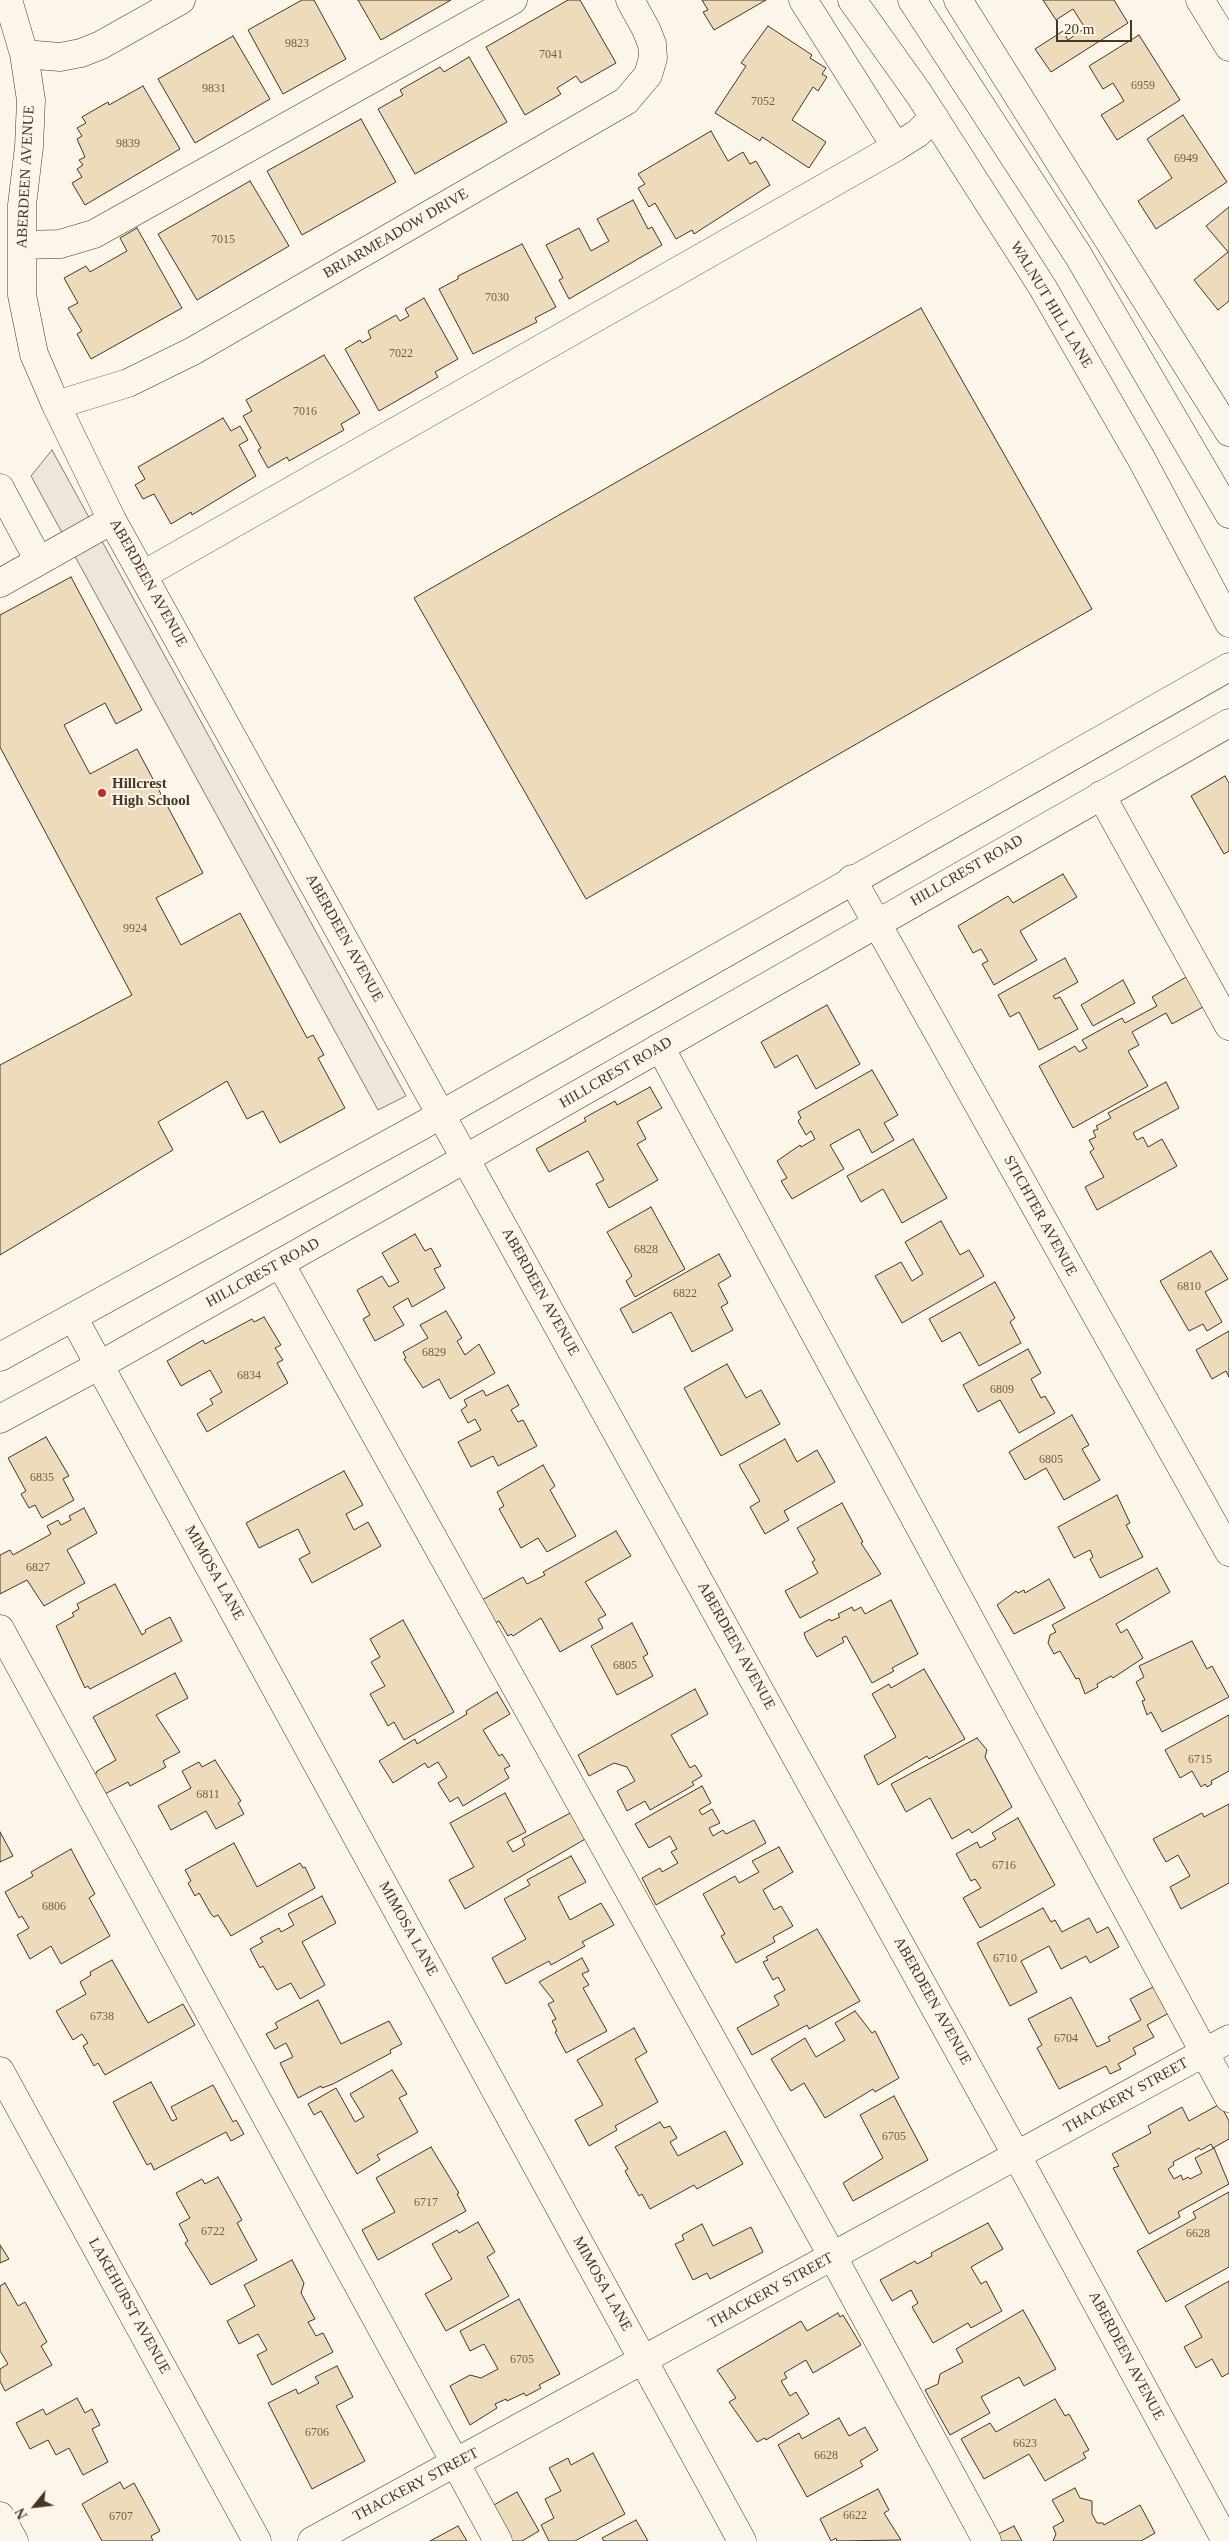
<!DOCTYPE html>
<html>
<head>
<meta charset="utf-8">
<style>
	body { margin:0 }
	#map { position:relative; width:1229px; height:2541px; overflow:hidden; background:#fbf6e9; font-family:"Times New Roman",serif }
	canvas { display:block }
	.north { position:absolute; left:10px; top:2481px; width:50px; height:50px; -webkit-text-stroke:4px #fbf6e9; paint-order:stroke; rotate:241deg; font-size:14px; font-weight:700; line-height:20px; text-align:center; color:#4a3520 }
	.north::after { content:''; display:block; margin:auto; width:18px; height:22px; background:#4a3520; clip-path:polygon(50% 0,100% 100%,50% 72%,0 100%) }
	.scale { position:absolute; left:1056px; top:20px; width:76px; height:22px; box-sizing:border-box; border:2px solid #4a3520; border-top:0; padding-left:6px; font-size:15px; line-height:18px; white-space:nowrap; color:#4a3520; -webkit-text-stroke:4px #fbf6e9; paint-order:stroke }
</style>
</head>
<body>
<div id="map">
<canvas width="1229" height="2541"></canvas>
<div class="north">N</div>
<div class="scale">20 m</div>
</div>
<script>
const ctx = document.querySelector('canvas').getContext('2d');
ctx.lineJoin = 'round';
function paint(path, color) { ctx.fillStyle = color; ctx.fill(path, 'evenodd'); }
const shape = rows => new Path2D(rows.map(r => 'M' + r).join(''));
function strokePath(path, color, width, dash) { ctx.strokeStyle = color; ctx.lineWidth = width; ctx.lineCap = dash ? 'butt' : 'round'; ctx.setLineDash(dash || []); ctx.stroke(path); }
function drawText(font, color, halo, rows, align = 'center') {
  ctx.font = font + ' "Times New Roman",serif'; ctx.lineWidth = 4; ctx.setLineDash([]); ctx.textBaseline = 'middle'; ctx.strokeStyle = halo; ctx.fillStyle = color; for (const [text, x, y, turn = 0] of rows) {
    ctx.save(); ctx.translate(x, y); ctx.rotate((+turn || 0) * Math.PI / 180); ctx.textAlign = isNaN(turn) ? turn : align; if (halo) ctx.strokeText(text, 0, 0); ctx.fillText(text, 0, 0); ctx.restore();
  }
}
const parking = shape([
	[52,450,406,1096,378,1110,31,476,52,450]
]);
const building = shape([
	[302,0,314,0,346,59,283,94,248,30,302,0],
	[358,0,451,0,381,40,358,0],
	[568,0,580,0,616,63,581,83,576,76,557,88,561,94,525,115,486,47,568,0],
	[702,0,766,0,714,30,703,12,708,10,702,0],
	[1043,0,1114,0,1128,23,1051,72,1035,49,1063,31,1068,40,1085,28,1073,9,1056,20,1043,0],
	[768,26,812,55,810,58,826,68,822,74,827,77,818,91,813,87,792,120,826,142,809,168,762,137,760,141,715,113,746,66,741,63,768,26],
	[1139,35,1180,100,1117,140,1101,115,1124,101,1113,83,1103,89,1089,66,1139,35],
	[233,36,270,99,195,143,158,79,233,36],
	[469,57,507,122,415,174,378,109,403,95,400,90,440,67,444,72,469,57],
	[143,86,180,149,85,205,72,183,82,177,77,169,83,165,79,160,85,157,77,139,82,136,77,128,86,123,82,117,108,102,109,105,143,86],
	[1183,115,1227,182,1156,229,1138,201,1172,178,1147,139,1183,115],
	[361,119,396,182,302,235,267,171,361,119],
	[711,131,728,161,743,152,750,164,756,161,770,185,694,234,692,230,676,239,655,203,649,207,638,188,645,184,638,174,711,131],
	[250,181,289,246,197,300,158,234,250,181],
	[633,200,648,229,652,227,662,245,569,299,559,280,563,278,546,245,579,228,591,251,609,241,597,219,633,200],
	[1229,207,1229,301,1218,310,1194,280,1228,252,1206,226,1229,207],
	[137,228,182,308,91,359,77,334,82,331,68,308,78,303,64,278,86,266,90,272,127,251,120,238,137,228],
	[522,244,556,307,535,318,537,322,473,354,439,289,458,279,458,276,522,244],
	[424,298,458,359,435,372,438,377,379,411,345,349,360,340,362,343,371,338,368,331,396,315,400,321,409,316,405,309,424,298],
	[921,308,1092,609,586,899,414,598,921,308],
	[324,355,360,413,341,424,344,430,289,461,287,457,268,468,258,450,261,448,243,416,252,411,246,400,324,355],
	[223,418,231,431,240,426,248,440,239,445,256,476,192,515,191,512,171,524,154,494,143,499,135,485,145,479,138,467,223,418],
	[71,577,142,710,116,724,105,703,64,725,90,774,137,749,203,873,156,898,181,945,240,913,307,1038,313,1035,324,1055,318,1058,345,1108,280,1143,263,1111,247,1119,227,1081,158,1122,173,1150,0,1255,0,1065,132,995,0,747,0,615,71,577],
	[1225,776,1229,783,1229,851,1224,854,1191,796,1225,776],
	[1063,874,1077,897,1020,931,1037,960,994,985,982,964,988,961,981,949,973,953,958,926,1008,896,1013,903,1063,874],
	[1065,958,1078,982,1053,996,1055,999,1060,997,1078,1029,1039,1050,1019,1012,1010,1017,998,995,1065,958],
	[1186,977,1203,1007,1172,1024,1166,1013,1132,1032,1139,1045,1128,1051,1148,1086,1073,1128,1039,1066,1075,1046,1079,1052,1087,1048,1082,1040,1122,1018,1125,1023,1157,1006,1152,997,1186,977],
	[1123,980,1135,1003,1093,1026,1081,1005,1123,980],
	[827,1005,860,1064,816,1089,797,1055,775,1068,761,1042,827,1005],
	[872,1070,898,1115,884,1123,894,1140,872,1153,859,1129,830,1145,844,1169,792,1199,781,1181,787,1178,777,1161,800,1145,801,1147,815,1139,811,1131,806,1135,798,1121,801,1118,798,1112,872,1070],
	[1166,1082,1179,1108,1133,1133,1137,1140,1143,1137,1148,1147,1162,1139,1177,1166,1097,1210,1085,1187,1104,1177,1090,1152,1094,1149,1089,1140,1096,1137,1093,1131,1098,1129,1096,1126,1111,1118,1108,1113,1166,1082],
	[650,1087,662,1108,637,1122,646,1139,637,1144,658,1180,609,1208,596,1184,604,1180,588,1151,549,1172,536,1149,586,1121,584,1118,615,1101,617,1105,650,1087],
	[913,1139,947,1198,902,1223,883,1189,861,1202,847,1176,913,1139],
	[651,1207,685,1269,635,1297,626,1281,632,1276,607,1232,651,1207],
	[941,1221,960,1255,969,1250,984,1276,902,1323,875,1276,901,1262,912,1281,923,1274,905,1242,941,1221],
	[415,1234,425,1251,431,1248,441,1266,434,1269,445,1288,412,1307,408,1298,393,1307,404,1325,375,1341,363,1319,370,1315,357,1290,382,1276,389,1287,399,1282,382,1253,415,1234],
	[1211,1251,1228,1279,1205,1292,1222,1322,1207,1331,1203,1324,1189,1331,1160,1281,1211,1251],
	[719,1254,731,1276,718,1284,728,1303,721,1307,733,1330,692,1352,671,1312,633,1333,620,1309,719,1254],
	[995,1282,1015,1318,1010,1322,1021,1343,979,1366,960,1332,942,1342,929,1319,995,1282],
	[446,1311,462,1338,457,1341,465,1355,479,1344,495,1373,450,1399,439,1379,423,1388,404,1359,406,1358,403,1352,428,1338,420,1325,446,1311],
	[264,1317,281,1345,275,1348,283,1360,277,1363,288,1383,207,1432,197,1414,213,1404,210,1399,222,1392,210,1370,181,1386,167,1361,203,1340,205,1344,252,1319,254,1322,264,1317],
	[1229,1331,1229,1377,1226,1371,1212,1379,1196,1350,1229,1331],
	[1028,1349,1041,1373,1031,1379,1041,1398,1045,1396,1055,1413,1019,1433,1000,1400,978,1412,963,1385,1028,1349],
	[727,1364,746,1398,761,1390,780,1424,721,1456,684,1388,727,1364],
	[508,1385,519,1405,511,1410,518,1422,523,1420,537,1446,498,1466,493,1456,471,1467,458,1442,481,1430,475,1419,468,1423,461,1410,467,1406,464,1400,483,1390,486,1396,508,1385],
	[1072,1415,1089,1445,1082,1449,1100,1480,1064,1500,1046,1468,1025,1480,1009,1452,1072,1415],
	[46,1437,69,1476,63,1479,74,1500,42,1518,35,1505,29,1508,21,1494,26,1491,8,1458,46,1437],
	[785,1439,797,1462,817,1450,835,1482,784,1511,789,1520,765,1534,750,1507,760,1501,739,1465,785,1439],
	[543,1465,555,1486,550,1490,576,1536,547,1552,538,1538,521,1548,499,1509,504,1506,497,1492,543,1465],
	[344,1471,363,1505,346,1514,354,1530,368,1522,381,1546,312,1583,299,1559,310,1553,298,1529,259,1548,246,1523,344,1471],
	[1117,1495,1130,1523,1126,1525,1143,1557,1100,1578,1090,1559,1093,1557,1090,1550,1074,1558,1058,1527,1117,1495],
	[842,1503,863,1542,861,1543,881,1574,800,1618,785,1591,818,1573,812,1562,815,1560,797,1528,842,1503],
	[84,1508,97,1533,67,1550,85,1583,44,1606,27,1580,0,1594,0,1555,10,1550,13,1555,51,1534,47,1526,58,1520,61,1525,71,1520,69,1516,84,1508],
	[616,1531,631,1556,585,1582,606,1615,598,1619,603,1628,560,1652,541,1618,513,1636,511,1634,508,1636,499,1621,495,1623,482,1600,523,1577,527,1584,545,1575,543,1572,616,1531],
	[1157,1568,1170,1592,1116,1624,1121,1633,1127,1629,1143,1658,1113,1678,1111,1676,1097,1684,1098,1687,1085,1694,1079,1678,1076,1679,1060,1651,1054,1654,1048,1643,1050,1635,1056,1632,1052,1625,1157,1568],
	[1049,1579,1065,1608,1014,1634,997,1605,1016,1591,1018,1593,1024,1590,1025,1593,1049,1579],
	[115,1584,142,1635,146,1632,145,1630,170,1617,182,1641,90,1689,88,1686,85,1688,56,1626,74,1616,72,1613,79,1609,77,1604,115,1584],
	[891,1600,918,1654,892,1668,894,1671,872,1683,846,1636,842,1638,844,1642,817,1657,806,1639,804,1633,830,1619,831,1621,840,1617,838,1614,852,1607,854,1611,861,1607,865,1614,891,1600],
	[403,1620,454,1712,404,1740,394,1722,388,1726,370,1694,385,1686,371,1662,380,1657,370,1639,403,1620],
	[632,1623,648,1654,643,1657,653,1676,617,1695,591,1646,632,1623],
	[1192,1641,1207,1669,1212,1666,1229,1697,1162,1732,1151,1712,1147,1715,1142,1701,1145,1700,1136,1682,1144,1677,1139,1666,1192,1641],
	[924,1669,965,1739,929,1759,927,1756,878,1785,864,1756,896,1737,872,1694,889,1684,891,1688,924,1669],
	[175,1673,188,1698,156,1715,180,1752,163,1761,166,1767,130,1786,128,1782,105,1794,95,1776,97,1771,116,1760,93,1717,175,1673],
	[695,1689,708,1714,671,1735,690,1768,695,1765,702,1776,692,1782,694,1785,650,1810,645,1801,627,1811,617,1791,635,1781,627,1767,614,1763,589,1776,578,1755,695,1689],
	[497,1692,510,1714,483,1730,499,1756,502,1754,510,1766,504,1769,509,1778,463,1806,458,1797,450,1802,438,1783,447,1777,438,1762,428,1768,425,1763,393,1783,379,1761,415,1739,417,1744,467,1714,466,1711,497,1692],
	[1229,1715,1229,1771,1211,1781,1212,1784,1207,1787,1205,1784,1201,1787,1192,1771,1180,1778,1165,1750,1229,1715],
	[977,1738,987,1750,985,1757,1012,1807,972,1833,969,1829,952,1839,930,1798,906,1812,891,1784,977,1738],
	[215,1760,241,1801,238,1803,244,1814,216,1829,206,1811,171,1830,158,1806,191,1788,182,1771,199,1762,202,1767,215,1760],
	[702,1786,711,1803,699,1810,702,1815,712,1809,720,1823,709,1828,713,1836,723,1830,726,1834,754,1820,766,1843,656,1905,642,1878,660,1868,662,1872,678,1863,671,1852,677,1849,670,1836,649,1848,635,1824,702,1786],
	[505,1793,526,1832,507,1842,513,1852,525,1845,522,1839,572,1812,587,1838,465,1909,449,1880,474,1867,450,1823,505,1793],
	[1229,1804,1229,1883,1181,1909,1170,1887,1190,1876,1178,1855,1166,1862,1153,1839,1202,1813,1204,1817,1229,1804],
	[1018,1818,1055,1885,980,1928,963,1898,981,1888,975,1879,971,1881,956,1854,977,1842,980,1848,996,1839,992,1833,1018,1818],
	[0,1832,13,1856,0,1862,0,1832],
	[234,1843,257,1887,300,1863,303,1868,305,1867,315,1888,231,1936,218,1915,214,1917,211,1914,199,1893,195,1896,188,1883,191,1881,185,1870,234,1843],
	[779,1847,793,1872,763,1890,774,1910,781,1906,793,1926,773,1937,775,1942,736,1963,721,1936,725,1934,703,1894,735,1876,739,1883,759,1872,752,1861,779,1847],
	[71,1849,95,1894,89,1898,110,1936,61,1964,51,1946,30,1959,17,1935,29,1928,22,1916,19,1918,5,1892,33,1876,31,1872,71,1849],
	[571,1856,586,1882,558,1897,570,1920,601,1903,614,1925,582,1942,585,1946,551,1965,549,1961,506,1984,492,1958,526,1939,504,1899,530,1885,527,1880,571,1856],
	[322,1896,336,1923,302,1942,325,1985,300,1999,291,1983,277,1990,263,1966,260,1968,250,1949,263,1942,260,1938,279,1928,281,1932,294,1925,288,1914,322,1896],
	[1043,1908,1051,1922,1055,1920,1062,1932,1089,1918,1097,1933,1108,1927,1119,1947,1090,1963,1086,1956,1061,1969,1049,1946,1021,1961,1037,1992,1010,2006,977,1943,1043,1908],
	[817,1929,860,2001,809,2029,807,2025,752,2055,737,2028,779,2005,774,1996,785,1990,778,1977,773,1980,763,1962,768,1960,766,1957,817,1929],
	[582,1958,589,1971,582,1974,589,1985,583,1988,607,2031,566,2053,555,2032,557,2031,552,2021,556,2019,548,2004,554,2001,539,1982,582,1958],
	[112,1960,148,2023,183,2004,195,2025,105,2075,98,2063,94,2066,83,2046,88,2043,82,2034,73,2040,56,2011,86,1994,80,1982,91,1975,90,1972,112,1960],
	[1155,1986,1169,2013,1147,2025,1154,2037,1133,2048,1136,2054,1118,2064,1121,2069,1110,2074,1106,2066,1059,2089,1037,2048,1042,2045,1028,2019,1071,1997,1097,2047,1110,2041,1108,2037,1141,2020,1130,1999,1155,1986],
	[318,2000,341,2044,389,2021,402,2044,390,2050,391,2053,333,2084,322,2088,321,2086,298,2098,280,2063,293,2057,286,2043,275,2049,266,2034,278,2028,275,2023,318,2000],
	[855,2011,872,2033,875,2031,899,2078,875,2092,873,2089,825,2118,804,2083,791,2091,771,2059,805,2038,816,2057,845,2040,835,2023,855,2011],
	[634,2028,647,2052,635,2059,658,2102,615,2126,617,2130,589,2146,575,2120,603,2105,577,2060,634,2028],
	[392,2070,407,2094,399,2098,418,2132,377,2155,380,2160,357,2174,321,2111,314,2115,308,2104,336,2088,355,2122,364,2117,350,2094,392,2070],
	[151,2082,172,2121,177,2119,171,2107,213,2085,233,2122,236,2120,244,2134,231,2141,226,2132,154,2170,151,2163,147,2165,113,2102,151,2082],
	[894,2096,928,2160,853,2201,843,2183,883,2158,860,2115,894,2096],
	[1220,2104,1229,2121,1229,2139,1213,2148,1211,2144,1201,2150,1199,2148,1173,2162,1174,2165,1168,2169,1174,2179,1181,2175,1183,2180,1188,2177,1190,2179,1202,2173,1195,2158,1214,2148,1229,2184,1178,2212,1180,2217,1149,2234,1113,2168,1119,2166,1112,2154,1151,2133,1148,2126,1182,2107,1189,2121,1220,2104],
	[660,2122,664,2128,670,2126,677,2138,670,2142,678,2156,725,2131,743,2164,697,2189,694,2185,650,2209,642,2194,639,2196,625,2171,628,2169,615,2147,660,2122],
	[431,2147,459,2193,457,2194,466,2211,378,2260,362,2230,395,2212,376,2178,431,2147],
	[218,2177,242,2220,237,2223,257,2260,211,2285,185,2243,188,2241,179,2224,190,2218,176,2193,202,2179,205,2184,218,2177],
	[1229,2192,1229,2267,1166,2302,1137,2251,1196,2218,1193,2212,1229,2192],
	[478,2222,495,2252,487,2257,509,2296,446,2331,425,2294,452,2279,432,2244,457,2230,459,2233,478,2222],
	[988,2223,1003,2249,971,2267,981,2284,986,2281,1002,2311,971,2328,968,2323,933,2343,912,2307,918,2303,911,2290,892,2301,880,2280,915,2261,917,2264,932,2256,931,2253,988,2223],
	[702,2224,713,2246,751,2227,763,2252,710,2279,707,2273,693,2280,675,2244,684,2240,682,2235,702,2224],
	[0,2245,9,2259,0,2263,0,2245],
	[292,2260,304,2283,301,2293,315,2319,308,2322,316,2336,323,2333,333,2352,272,2385,257,2355,267,2350,258,2334,239,2344,227,2321,255,2306,244,2285,292,2260],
	[1229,2281,1229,2373,1222,2377,1212,2359,1196,2368,1184,2347,1202,2337,1185,2306,1229,2281],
	[5,2283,18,2306,25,2302,47,2342,41,2346,52,2365,5,2391,0,2381,0,2369,8,2364,0,2351,0,2286,5,2283],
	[519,2299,560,2374,539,2385,541,2388,526,2396,524,2393,507,2401,506,2399,495,2404,497,2408,470,2425,450,2386,470,2375,481,2378,498,2369,484,2344,470,2351,460,2331,519,2299],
	[1023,2310,1056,2369,1024,2386,1019,2377,981,2397,990,2413,950,2435,925,2390,938,2384,940,2374,963,2362,956,2349,1023,2310],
	[838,2313,840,2317,843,2315,861,2345,813,2373,806,2360,784,2373,787,2378,781,2381,790,2396,796,2392,809,2414,766,2440,765,2438,757,2442,729,2402,736,2398,717,2370,801,2321,807,2331,838,2313],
	[337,2366,353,2397,336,2406,365,2461,312,2489,268,2403,296,2389,298,2394,319,2383,315,2377,337,2366],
	[77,2398,85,2413,92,2409,100,2425,92,2429,108,2462,83,2475,69,2448,56,2455,48,2440,30,2449,16,2423,43,2409,46,2415,77,2398],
	[1055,2399,1065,2416,1069,2414,1089,2450,1083,2453,1086,2458,1045,2481,1029,2454,984,2479,961,2439,990,2423,996,2432,1055,2399],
	[839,2418,849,2436,865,2427,878,2450,860,2461,863,2466,807,2497,778,2445,799,2433,802,2439,839,2418],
	[593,2453,625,2514,575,2541,549,2541,541,2525,554,2518,545,2499,561,2491,549,2468,568,2458,571,2465,593,2453],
	[120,2482,124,2489,134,2483,160,2531,151,2536,153,2541,102,2541,82,2504,120,2482],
	[1075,2488,1080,2498,1092,2501,1092,2514,1097,2523,1103,2523,1104,2525,1140,2505,1155,2533,1141,2541,1053,2541,1056,2534,1053,2527,1064,2521,1052,2500,1075,2488],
	[878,2489,889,2510,884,2513,901,2540,837,2541,836,2538,831,2541,820,2519,878,2489],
	[517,2492,539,2531,522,2541,511,2541,492,2506,517,2492],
	[636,2520,648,2541,604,2541,602,2538,636,2520],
	[458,2526,467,2541,430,2541,458,2526],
	[1014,2526,1022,2541,1000,2541,996,2535,1014,2526]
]);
const minor = shape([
	[8,0,24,54,31,100,29,147,22,205,22,295,34,354,56,405,112,520,1017,2156,1226,2541],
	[803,0,896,147],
	[958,0,1229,432],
	[1200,0,1229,47],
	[24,54,60,57,81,53,101,45,181,0],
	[22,245,60,244,94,234,513,0],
	[56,405,128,383,193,351,626,101,648,75,653,58,652,44,646,29,630,0],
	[0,488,39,561],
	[143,575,896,147,918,133,934,117],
	[0,583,112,520],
	[1101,795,1229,1026],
	[852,879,1229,1552],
	[660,1047,1229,2098],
	[280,1263,833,2257,987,2541],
	[73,1317,742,2541],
	[0,1629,498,2541],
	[0,2071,257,2541],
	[0,2516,14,2541],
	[312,2541,1229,2039]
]);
const major = shape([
	[852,0,919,94,1043,288,1142,460,1229,623],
	[912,0,1078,255,1229,514],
	[0,1357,421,1126,1229,667],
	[0,1419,100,1365,447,1169,1229,723]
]);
const markers = [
	[102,793,5,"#c62828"]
];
const numberNames = [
	["9823",297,44],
	["7041",551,55],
	["6959",1143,86],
	["9831",214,89],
	["7052",763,102],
	["9839",128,144],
	["6949",1186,159],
	["7015",223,240],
	["7030",497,298],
	["7022",401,354],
	["7016",305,412],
	["9924",135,929],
	["6828",646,1250],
	["6810",1189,1287],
	["6822",685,1294],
	["6829",434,1353],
	["6834",249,1376],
	["6809",1002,1390],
	["6805",1051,1460],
	["6835",42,1478],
	["6827",38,1568],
	["6805",625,1666],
	["6715",1200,1760],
	["6811",208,1795],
	["6716",1004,1866],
	["6806",54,1907],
	["6710",1005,1959],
	["6738",102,2017],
	["6704",1066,2039],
	["6705",894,2137],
	["6717",426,2203],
	["6722",213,2232],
	["6628",1198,2234],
	["6705",522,2360],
	["6706",317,2433],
	["6623",1025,2444],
	["6628",826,2456],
	["6622",855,2516],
	["6707",121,2517]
];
const streetNames = [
	["ABERDEEN AVENUE",26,177,-87],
	["BRIARMEADOW DRIVE",396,234,-30],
	["WALNUT HILL LANE",1051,305,59],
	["ABERDEEN AVENUE",148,583,61],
	["HILLCREST ROAD",967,871,-30],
	["ABERDEEN AVENUE",344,938,61],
	["HILLCREST ROAD",616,1073,-30],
	["STICHTER AVENUE",1040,1216,61],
	["HILLCREST ROAD",263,1273,-29],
	["ABERDEEN AVENUE",540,1292,61],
	["MIMOSA LANE",214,1573,61],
	["ABERDEEN AVENUE",736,1646,61],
	["MIMOSA LANE",408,1929,61],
	["ABERDEEN AVENUE",932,2001,61],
	["THACKERY STREET",1126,2096,-29],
	["MIMOSA LANE",602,2284,61],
	["THACKERY STREET",771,2291,-29],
	["LAKEHURST AVENUE",129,2306,61],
	["ABERDEEN AVENUE",1126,2356,62],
	["THACKERY STREET",416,2485,-28]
];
const poiNames = [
	["Hillcrest",112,784],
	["High School",112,801]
];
paint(parking, '#ede7d9');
strokePath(parking, '#887966', 1);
paint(building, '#ecdcbc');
strokePath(building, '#4a3520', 1);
strokePath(minor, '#4a3520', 29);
strokePath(major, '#4a3520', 29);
strokePath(minor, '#fbf6e9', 28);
strokePath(major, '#fbf6e9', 28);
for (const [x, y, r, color] of markers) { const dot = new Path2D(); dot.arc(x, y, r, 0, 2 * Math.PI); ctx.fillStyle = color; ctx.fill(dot); strokePath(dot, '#fbf6e9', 2); }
drawText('12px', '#725f47', null, numberNames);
drawText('15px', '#4a3520', '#fbf6e9', streetNames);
drawText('bold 15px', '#4a3520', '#fbf6e9', poiNames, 'left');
</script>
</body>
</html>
